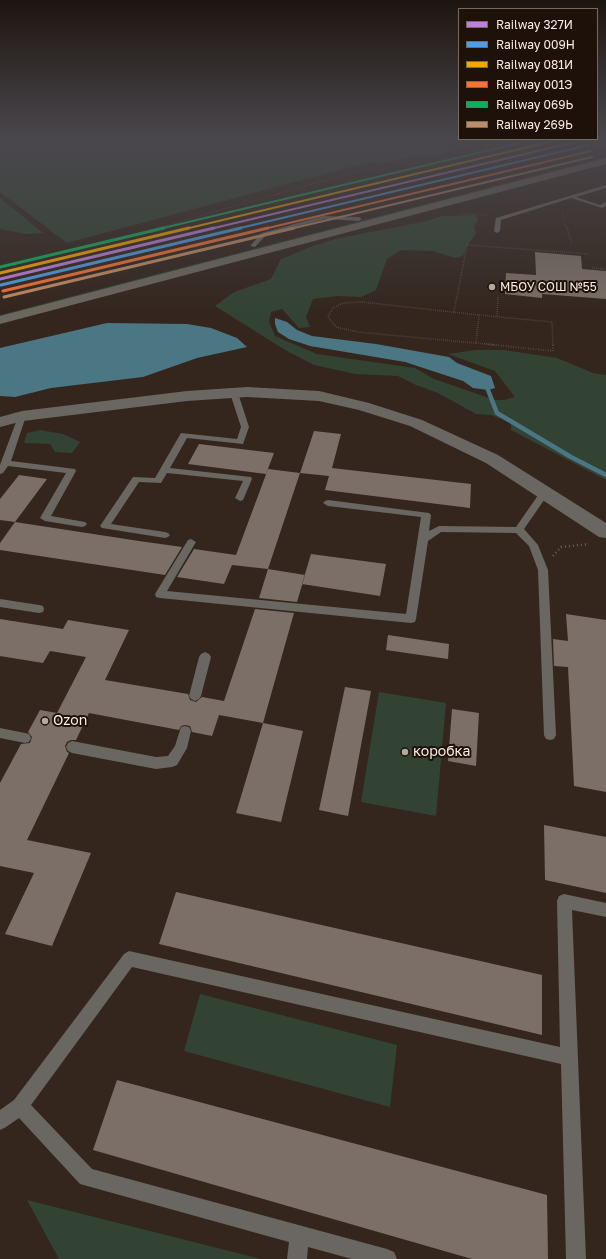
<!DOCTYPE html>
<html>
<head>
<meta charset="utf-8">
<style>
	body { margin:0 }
	#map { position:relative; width:606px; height:1259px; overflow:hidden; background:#34261d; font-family:"Golos Text",sans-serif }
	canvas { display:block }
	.legend { position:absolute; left:458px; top:8px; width:140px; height:132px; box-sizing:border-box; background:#1d110a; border:1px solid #776960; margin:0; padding:5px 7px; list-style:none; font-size:12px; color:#ffede2 }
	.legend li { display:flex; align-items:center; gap:8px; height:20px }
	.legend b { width:20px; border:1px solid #776960 }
</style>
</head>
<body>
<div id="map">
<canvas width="606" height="1259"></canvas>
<ul class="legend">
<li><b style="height:5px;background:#c07fdc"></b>Railway 327И</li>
<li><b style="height:5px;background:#4d9ee5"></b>Railway 009Н</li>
<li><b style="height:5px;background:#f7a600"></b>Railway 081И</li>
<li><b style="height:5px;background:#f57335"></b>Railway 001Э</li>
<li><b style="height:5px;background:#0daf5c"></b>Railway 069Ь</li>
<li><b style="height:5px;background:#c18c65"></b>Railway 269Ь</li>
</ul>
</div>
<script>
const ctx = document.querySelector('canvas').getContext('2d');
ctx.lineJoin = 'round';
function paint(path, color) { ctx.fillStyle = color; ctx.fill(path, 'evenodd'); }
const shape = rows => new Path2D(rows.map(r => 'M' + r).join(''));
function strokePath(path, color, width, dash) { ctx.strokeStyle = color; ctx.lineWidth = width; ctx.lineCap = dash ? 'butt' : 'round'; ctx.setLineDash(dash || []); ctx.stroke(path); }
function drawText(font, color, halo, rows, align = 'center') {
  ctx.font = font + ' "Golos Text",sans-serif'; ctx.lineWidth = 4; ctx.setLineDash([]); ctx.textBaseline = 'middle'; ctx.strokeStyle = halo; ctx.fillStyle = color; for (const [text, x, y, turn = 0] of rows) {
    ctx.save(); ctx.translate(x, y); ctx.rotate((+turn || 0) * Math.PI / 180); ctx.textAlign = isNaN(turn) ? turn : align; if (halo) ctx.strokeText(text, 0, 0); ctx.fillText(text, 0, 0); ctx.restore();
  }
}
const green = shape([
	[0,138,437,138,440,139,450,151,438,156,414,156,387,162,358,165,67,243,0,192],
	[606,157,606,158,0,317,0,315],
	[0,198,43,233,26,234,0,229],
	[476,215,478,220,474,226,476,233,466,248,463,256,455,258,433,251,401,250,387,259,376,290,361,297,337,296,313,299,306,317,310,327,299,328,282,309,271,312,269,322,275,336,317,354,415,368,434,379,495,400,504,400,515,397,495,371,448,354,476,350,504,350,557,358,593,373,606,375,606,480,511,430,511,423,491,415,476,414,438,393,416,385,398,376,355,374,314,365,285,350,215,306,234,292,271,279,281,259,313,246,335,239,427,221,442,216],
	[40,430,63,434,80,442,72,453,55,452,50,444,24,443,27,433],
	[379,692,446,703,436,816,361,802],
	[200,994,397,1045,390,1107,184,1051],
	[27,1200,261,1259,59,1259]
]);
const water = shape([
	[275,318,287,322,297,330,312,336,376,344,449,357,457,363,491,376,495,388,488,390,473,388,463,381,405,362,310,346,289,339,278,332,275,324],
	[107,323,187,324,211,328,237,338,247,347,197,358,143,377,51,388,15,397,0,396,0,348]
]);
const stream = shape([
	[488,390,497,413,571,457,606,475]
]);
const building = shape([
	[535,252,581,256,582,269,606,271,606,299,542,294,542,298,505,294,506,273,536,275],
	[314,431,341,434,332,468,471,484,470,508,325,490,329,476,300,473],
	[199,444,274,453,266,474,188,464],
	[268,469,300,473,268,569,232,565,224,584,177,577,194,549,236,555],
	[19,475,47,479,15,522,0,520,0,499],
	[15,522,139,541,182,547,165,575,0,550,0,543],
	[311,554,386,564,380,596,302,584],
	[268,569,305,575,297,602,259,598],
	[255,609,294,613,263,723,219,715,212,736,192,732,190,726,185,725,181,726,179,730,89,713,76,740,71,740,67,742,65,746,67,752,69,753,27,840,91,853,52,946,5,934,34,873,0,866,0,783,21,744,30,743,32,737,28,732,40,710,57,713,86,657,50,651,43,663,0,656,0,619,63,629,68,620,129,630,105,680,188,694,190,700,196,702,202,697,224,701],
	[566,614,606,620,606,792,574,786,568,667,554,666,553,639,568,641],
	[388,635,449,644,448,659,386,650],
	[345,687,371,691,348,816,319,810],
	[452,709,479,713,476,766,448,761],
	[263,723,303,731,281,822,236,813],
	[544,825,606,837,606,893,545,880],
	[176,892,542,975,542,1035,159,944],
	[117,1080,547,1195,548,1259,472,1259,93,1150]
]);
const pathFar3 = shape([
	[562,211,567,229],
	[462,214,487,215],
	[154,229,436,149,429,142,418,138]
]);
const pathFar2 = shape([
	[567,228,572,244],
	[0,268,112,241,158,228],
	[592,268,606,269],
	[362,302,479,315,476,343,357,332,336,327,328,317,333,308,343,303,362,302],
	[454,312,467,245,589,254],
	[479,315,552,322,553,345],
	[497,316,498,296],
	[476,343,496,345]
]);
const pathFar1 = shape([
	[486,344,553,351,553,344]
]);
const path = shape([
	[553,556,561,547,589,544]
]);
const service = shape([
	[606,185,606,188,576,197,600,205,606,202,606,206,602,208,571,198,501,220,500,231,497,233,494,231,496,218,606,185],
	[323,216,359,217,362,219,359,221,325,219,266,235,255,247,250,246,262,233,323,216],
	[231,391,234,391,238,393,249,427,243,444,187,438,170,468,251,477,252,479,243,500,240,501,235,498,243,481,167,473,161,483,139,482,111,524,165,532,168,533,170,535,168,537,165,538,102,528,100,526,133,477,155,478,181,433,237,439,241,427,230,393,231,391],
	[19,414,22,414,26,416,11,461,75,469,76,471,51,516,85,522,87,524,85,526,82,527,45,521,40,518,66,473,8,466,3,473,0,474,0,465,19,414],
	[544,490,549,493,524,529,538,545,548,570,556,735,554,739,550,740,546,739,544,735,538,570,529,546,516,533,441,532,428,541,416,619,415,622,411,623,160,598,156,597,155,594,188,540,191,539,196,542,167,591,406,614,421,517,328,506,323,503,325,501,328,500,429,513,431,515,429,531,439,526,516,527,541,491,544,490],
	[0,599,39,605,43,606,44,609,43,612,39,613,0,607,0,599],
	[205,652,209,654,211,657,201,696,199,699,195,701,191,699,189,696,199,657,201,654,205,652],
	[185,726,189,727,191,731,187,748,177,765,172,767,156,769,72,753,68,751,66,747,68,743,72,741,156,757,168,756,175,746,181,727,185,726],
	[0,728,25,733,29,734,31,738,29,742,25,743,0,738,0,728],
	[564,894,606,903,606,917,572,910,586,1259,566,1259,561,1064,132,967,31,1105,92,1169,387,1249,394,1252,397,1259,352,1259,308,1247,307,1259,287,1259,289,1242,80,1184,19,1118,6,1127,0,1130,0,1110,14,1100,124,954,129,951,560,1047,557,901,559,896,564,894]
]);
const tertiary = shape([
	[247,387,319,391,369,403,422,420,498,455,606,523,606,538,599,537,486,463,410,426,359,410,319,401,247,397,187,401,23,421,0,427,0,417,22,411,187,391,247,387]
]);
const primary = shape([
	[606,158,606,164,0,324,0,316,606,158]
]);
const rail1Far1 = shape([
	[210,229,588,139]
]);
const rail1 = shape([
	[0,279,214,228]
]);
const rail2Far1 = shape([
	[236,229,589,145]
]);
const rail2 = shape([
	[1,285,241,228]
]);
const rail3Far1 = shape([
	[185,229,562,139]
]);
const rail3 = shape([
	[0,273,189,228]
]);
const rail4Far1 = shape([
	[264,229,591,151]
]);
const rail4 = shape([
	[3,291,268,228]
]);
const rail5Far1 = shape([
	[159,229,536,139]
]);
const rail5 = shape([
	[0,267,164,228]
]);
const rail6Far1 = shape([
	[290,229,592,157]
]);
const rail6 = shape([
	[4,297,294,228]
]);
const markers = [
	[492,287,4,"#b8a79d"],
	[45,721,4,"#b8a79d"],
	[405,752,4,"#b8a79d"]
];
const farPoinames = [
	["МБОУ СОШ №55",500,287]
];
const poiNames = [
	["Ozon",53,721],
	["коробка",413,752]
];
paint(green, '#324333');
paint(water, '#4b7684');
strokePath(stream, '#4b7684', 4.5);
paint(building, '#7c6f67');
strokePath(pathFar3, '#67615a', 1, [0.5, 1.5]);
strokePath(pathFar2, '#67615a', 1.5, [0.5, 1.5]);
strokePath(pathFar1, '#67615a', 2, [0.5, 2]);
strokePath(path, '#67615a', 2.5, [1, 3]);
paint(service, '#6a6762');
paint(tertiary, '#6a6762');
paint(primary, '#6c675e');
strokePath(rail1Far1, '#c07fdc', 2);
strokePath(rail1, '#c07fdc', 3);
strokePath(rail2Far1, '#4d9ee5', 2);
strokePath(rail2, '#4d9ee5', 3);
strokePath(rail3Far1, '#f7a600', 2);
strokePath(rail3, '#f7a600', 3);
strokePath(rail4Far1, '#f57335', 2);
strokePath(rail4, '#f57335', 3);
strokePath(rail5Far1, '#0daf5c', 2);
strokePath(rail5, '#0daf5c', 3);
strokePath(rail6Far1, '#c18c65', 2);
strokePath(rail6, '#c18c65', 3);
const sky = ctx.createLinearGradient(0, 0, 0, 315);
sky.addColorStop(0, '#1d1510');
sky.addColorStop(0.44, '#4a474c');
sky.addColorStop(1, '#4a474c00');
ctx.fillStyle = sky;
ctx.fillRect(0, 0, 606, 315);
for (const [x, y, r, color] of markers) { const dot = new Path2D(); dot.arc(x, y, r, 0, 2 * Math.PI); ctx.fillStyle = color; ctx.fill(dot); strokePath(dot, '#1d110a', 1.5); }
drawText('12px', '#ffede2', '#1d110a', farPoinames, 'left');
drawText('14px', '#ffede2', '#1d110a', poiNames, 'left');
</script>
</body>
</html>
